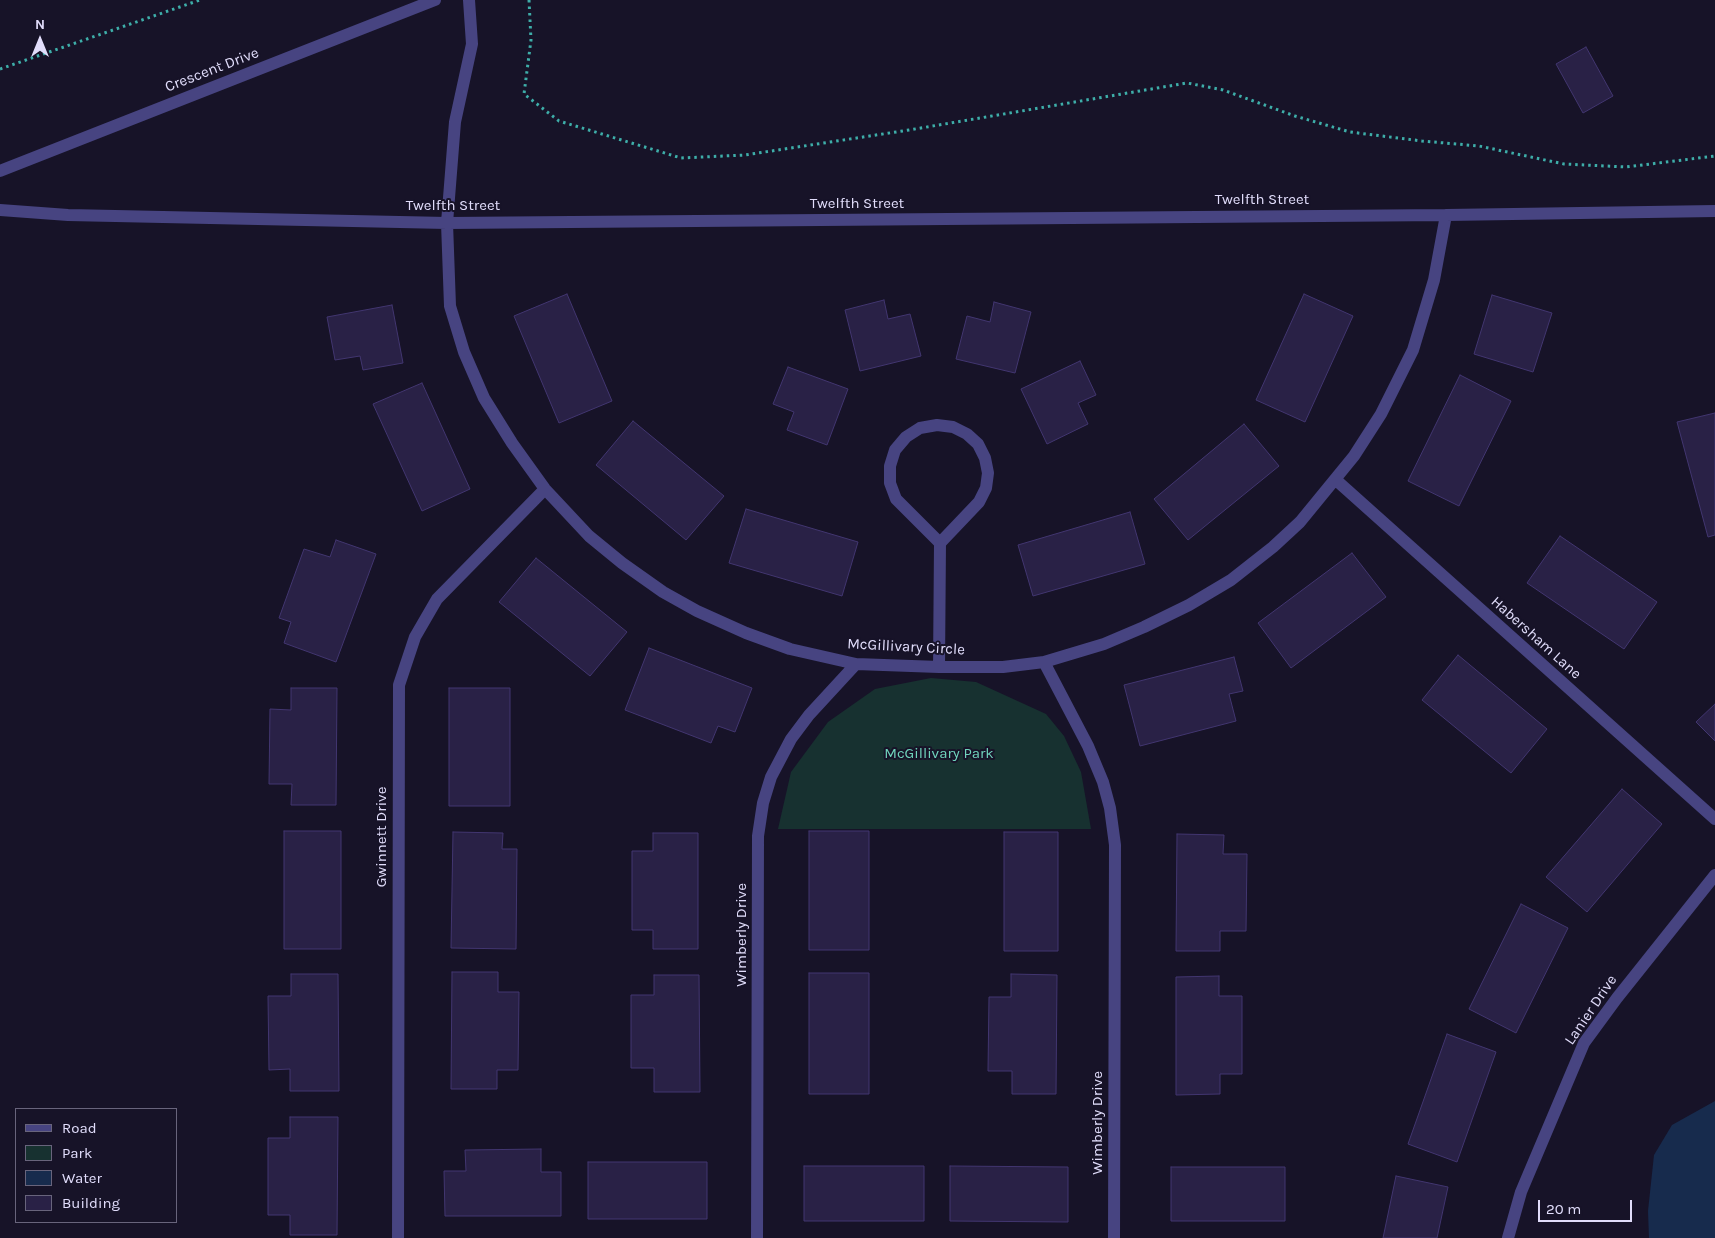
<!DOCTYPE html>
<html>
<head>
<meta charset="utf-8">
<style>
	body { margin:0 }
	#map { position:relative; width:1715px; height:1238px; overflow:hidden; background:#171328; font-family:Karla,sans-serif }
	canvas { display:block }
	.legend { position:absolute; left:15px; top:1108px; width:162px; height:115px; box-sizing:border-box; background:#171328; border:1px solid #68647c; margin:0; padding:6px 9px; list-style:none; font-size:15px; color:#e1ddfb }
	.legend li { display:flex; align-items:center; gap:10px; height:25px }
	.legend b { width:25px; border:1px solid #68647c }
	.north { position:absolute; left:15px; top:15px; width:50px; height:50px; -webkit-text-stroke:4px #171328; paint-order:stroke; rotate:0deg; font-size:14px; font-weight:700; line-height:20px; text-align:center; color:#e1ddfb }
	.north::after { content:''; display:block; margin:auto; width:18px; height:22px; background:#e1ddfb; clip-path:polygon(50% 0,100% 100%,50% 72%,0 100%) }
	.scale { position:absolute; left:1538px; top:1200px; width:94px; height:22px; box-sizing:border-box; border:2px solid #e1ddfb; border-top:0; padding-left:6px; font-size:15px; line-height:18px; white-space:nowrap; color:#e1ddfb; -webkit-text-stroke:4px #171328; paint-order:stroke }
</style>
</head>
<body>
<div id="map">
<canvas width="1715" height="1238"></canvas>
<ul class="legend">
<li><b style="height:6px;background:#474481"></b>Road</li>
<li><b style="height:14px;background:#173130"></b>Park</li>
<li><b style="height:14px;background:#172b4d"></b>Water</li>
<li><b style="height:14px;background:#292146"></b>Building</li>
</ul>
<div class="north">N</div>
<div class="scale">20 m</div>
</div>
<script>
const ctx = document.querySelector('canvas').getContext('2d');
ctx.lineJoin = 'round';
function paint(path, color) { ctx.fillStyle = color; ctx.fill(path, 'evenodd'); }
const shape = rows => new Path2D(rows.map(r => 'M' + r).join(''));
function strokePath(path, color, width, dash) { ctx.strokeStyle = color; ctx.lineWidth = width; ctx.lineCap = dash ? 'butt' : 'round'; ctx.setLineDash(dash || []); ctx.stroke(path); }
function drawText(font, color, halo, rows, align = 'center') {
  ctx.font = font + ' Karla,sans-serif'; ctx.lineWidth = 4; ctx.setLineDash([]); ctx.textBaseline = 'middle'; ctx.strokeStyle = halo; ctx.fillStyle = color; for (const [text, x, y, turn = 0] of rows) {
    ctx.save(); ctx.translate(x, y); ctx.rotate((+turn || 0) * Math.PI / 180); ctx.textAlign = isNaN(turn) ? turn : align; if (halo) ctx.strokeText(text, 0, 0); ctx.fillText(text, 0, 0); ctx.restore();
  }
}
const green = shape([
	[931,678,976,682,1046,714,1064,736,1081,772,1091,829,778,829,791,772,828,722,875,689]
]);
const water = shape([
	[1715,1101,1715,1238,1649,1238,1648,1211,1654,1155,1672,1125]
]);
const building = shape([
	[1586,47,1613,96,1583,113,1556,64,1586,47],
	[567,294,612,401,559,423,514,316,567,294],
	[1304,294,1353,316,1305,422,1256,400,1304,294],
	[1492,295,1552,313,1533,372,1474,354,1492,295],
	[884,300,888,319,910,314,921,356,860,371,845,310,884,300],
	[994,302,1031,312,1015,373,956,359,967,316,990,322,994,302],
	[392,305,403,363,363,370,360,356,335,360,327,317,392,305],
	[1080,361,1096,395,1078,403,1088,424,1047,444,1021,389,1080,361],
	[788,367,848,389,827,445,787,430,794,412,773,404,788,367],
	[1460,375,1511,401,1459,506,1408,481,1460,375],
	[422,383,470,489,422,511,373,404,422,383],
	[1715,413,1715,535,1708,537,1677,422,1715,413],
	[633,421,724,496,686,540,596,465,633,421],
	[1244,424,1279,466,1188,540,1154,499,1244,424],
	[746,509,858,542,842,596,729,563,746,509],
	[1130,512,1145,564,1033,596,1018,545,1130,512],
	[1560,536,1657,602,1624,649,1527,583,1560,536],
	[336,540,376,554,336,662,284,643,291,622,279,618,304,549,330,557,336,540],
	[1352,553,1386,597,1291,668,1258,623,1352,553],
	[536,558,627,632,590,676,499,602,536,558],
	[649,648,752,688,735,732,718,726,711,743,625,710,649,648],
	[1458,655,1547,729,1511,773,1422,700,1458,655],
	[1234,657,1243,691,1229,694,1236,721,1140,746,1124,685,1234,657],
	[291,688,337,688,336,805,291,805,292,784,269,784,270,709,291,710,291,688],
	[449,688,510,688,510,806,449,806,449,688],
	[1715,704,1715,741,1696,722,1715,704],
	[1622,789,1662,824,1587,912,1546,877,1622,789],
	[284,831,341,831,341,949,284,949,284,831],
	[809,831,869,831,869,950,809,950,809,831],
	[453,832,503,833,502,849,517,849,516,949,451,948,453,832],
	[1004,832,1058,832,1058,951,1004,951,1004,832],
	[653,833,698,833,698,949,653,949,653,930,632,930,632,851,653,851,653,833],
	[1177,834,1224,835,1223,854,1247,854,1246,931,1220,931,1220,951,1176,951,1177,834],
	[1521,904,1568,928,1516,1033,1469,1009,1521,904],
	[452,972,498,972,498,992,519,992,518,1070,497,1070,497,1089,451,1089,452,972],
	[809,973,869,973,869,1094,809,1094,809,973],
	[291,974,338,974,339,1091,290,1091,290,1069,269,1070,268,996,291,996,291,974],
	[1011,974,1057,975,1056,1094,1012,1094,1012,1071,988,1071,989,997,1011,997,1011,974],
	[654,975,699,975,700,1092,654,1092,654,1068,631,1068,631,995,654,995,654,975],
	[1219,976,1219,996,1242,996,1242,1074,1220,1074,1220,1094,1176,1095,1176,977,1219,976],
	[1447,1034,1496,1052,1457,1162,1408,1144,1447,1034],
	[290,1117,338,1117,337,1235,290,1235,290,1215,268,1215,268,1138,290,1138,290,1117],
	[541,1149,541,1172,561,1172,561,1216,445,1216,444,1171,466,1171,465,1150,541,1149],
	[588,1162,707,1162,707,1219,588,1219,588,1162],
	[804,1166,924,1166,924,1221,804,1221,804,1166],
	[950,1166,1068,1167,1068,1222,950,1221,950,1166],
	[1171,1167,1285,1167,1285,1221,1171,1221,1171,1167],
	[1396,1176,1448,1187,1437,1238,1383,1238,1396,1176]
]);
const path = shape([
	[529,0,531,40,524,94,559,121,681,158,745,155,909,130,1187,83,1223,90,1295,116,1350,132,1422,141,1479,146,1564,164,1626,167,1715,156],
	[0,69,200,0]
]);
const minor = shape([
	[469,0,472,44,455,122,447,223,450,306,464,352,484,398,512,443,545,489,589,536,622,563,663,592,697,611,746,633,790,649,856,664,939,667,1003,667,1044,662,1104,644,1144,627,1189,605,1231,580,1273,547,1300,522,1354,456,1381,414,1413,350,1434,280,1446,215],
	[0,171,435,0],
	[0,210,68,215,447,223,1446,215,1715,211],
	[937,425,953,427,967,434,978,444,985,458,988,473,986,488,979,502,940,543,896,499,890,483,890,466,895,450,906,437,920,428,937,425],
	[1336,480,1715,819],
	[1044,662,1088,746,1103,782,1110,808,1115,845,1114,1238],
	[939,667,940,543],
	[398,1238,399,685,415,637,437,599,545,489],
	[757,1238,758,836,763,803,771,777,791,739,809,715,856,664],
	[1508,1238,1521,1192,1584,1043,1617,998,1715,875]
]);
const streetNames = [
	["Crescent Drive",212,70,-21],
	["Twelfth Street",1262,200],
	["Twelfth Street",857,204],
	["Twelfth Street",453,206],
	["Habersham Lane",1536,638,42],
	["McGillivary Circle",906,647,3],
	["Gwinnett Drive",382,837,-90],
	["Wimberly Drive",742,935,-90],
	["Lanier Drive",1591,1010,-56],
	["Wimberly Drive",1098,1123,-90]
];
const parkNames = [
	["McGillivary Park",939,754]
];
paint(green, '#173130');
paint(water, '#172b4d');
paint(building, '#292146');
strokePath(building, '#423670', 1);
strokePath(path, '#3eaea9', 3, [2.5, 4]);
strokePath(minor, '#474481', 12);
drawText('15px', '#e1ddfb', '#171328', streetNames);
drawText('15px', '#70d4bd', '#171328', parkNames);
</script>
</body>
</html>
